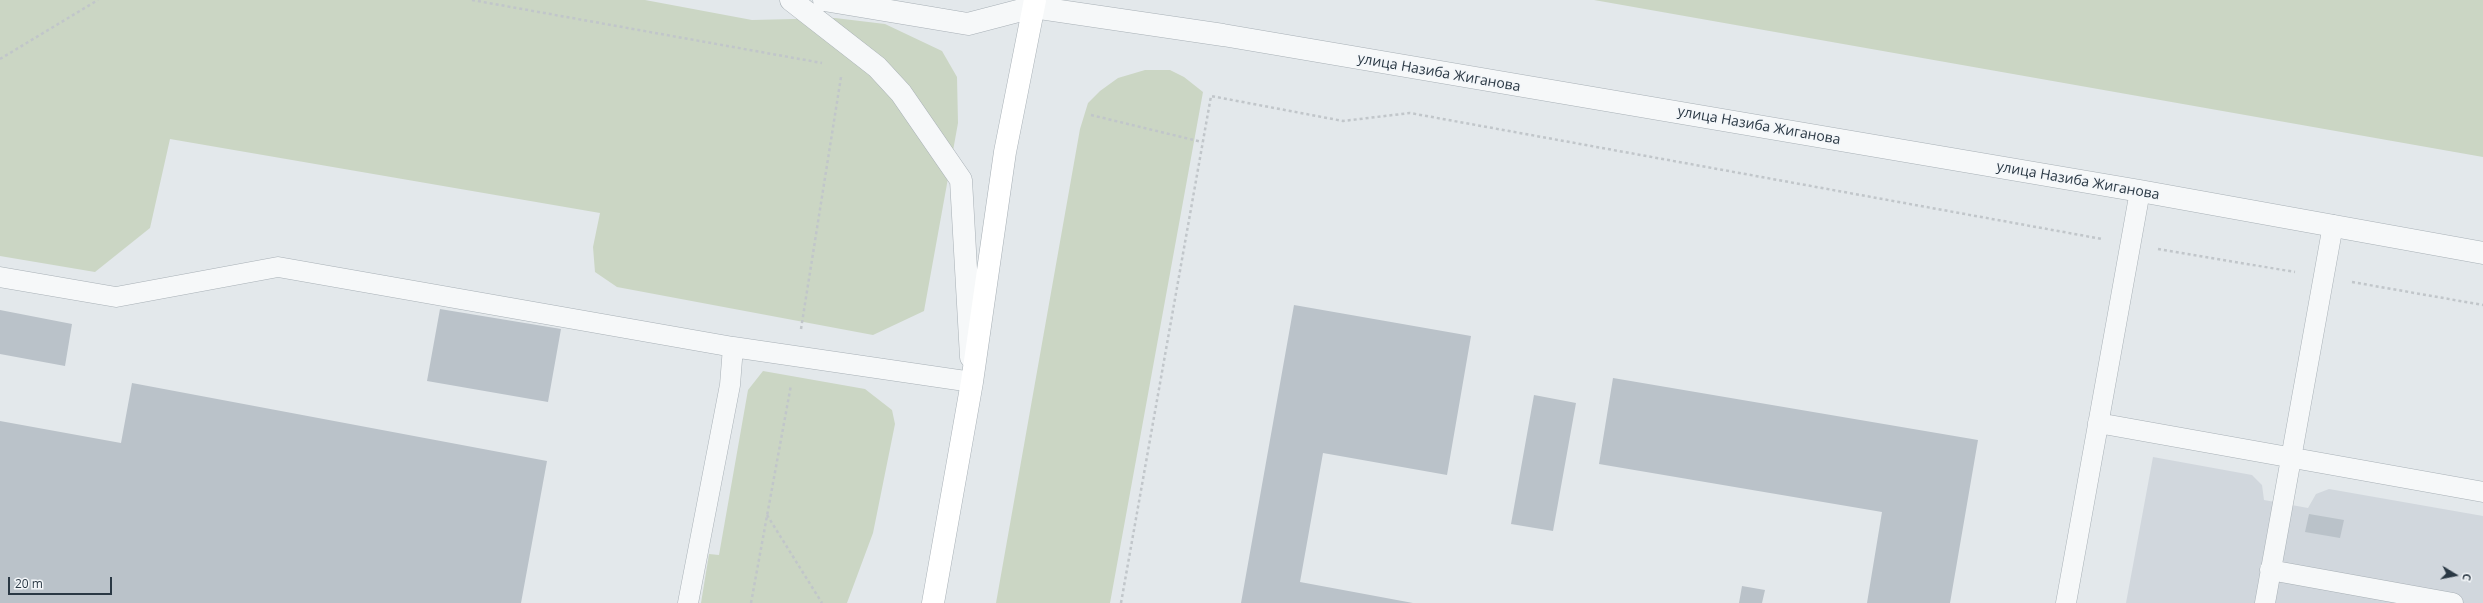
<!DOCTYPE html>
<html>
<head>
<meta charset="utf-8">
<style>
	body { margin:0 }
	#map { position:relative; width:2483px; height:603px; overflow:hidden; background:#e3e8eb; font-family:"Open Sans",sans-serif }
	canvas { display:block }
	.north { position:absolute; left:2435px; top:555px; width:40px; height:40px; -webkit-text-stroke:3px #f3f6f9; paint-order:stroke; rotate:100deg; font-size:11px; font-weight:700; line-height:16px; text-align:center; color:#2a3844 }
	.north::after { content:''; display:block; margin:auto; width:14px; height:18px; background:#2a3844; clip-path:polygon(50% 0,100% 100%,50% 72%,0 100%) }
	.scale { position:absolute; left:8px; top:577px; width:104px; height:18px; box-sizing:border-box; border:2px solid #2a3844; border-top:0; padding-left:5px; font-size:12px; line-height:14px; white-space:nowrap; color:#2a3844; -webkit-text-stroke:3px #f3f6f9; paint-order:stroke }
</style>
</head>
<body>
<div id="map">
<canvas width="2483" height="603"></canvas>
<div class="north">С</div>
<div class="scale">20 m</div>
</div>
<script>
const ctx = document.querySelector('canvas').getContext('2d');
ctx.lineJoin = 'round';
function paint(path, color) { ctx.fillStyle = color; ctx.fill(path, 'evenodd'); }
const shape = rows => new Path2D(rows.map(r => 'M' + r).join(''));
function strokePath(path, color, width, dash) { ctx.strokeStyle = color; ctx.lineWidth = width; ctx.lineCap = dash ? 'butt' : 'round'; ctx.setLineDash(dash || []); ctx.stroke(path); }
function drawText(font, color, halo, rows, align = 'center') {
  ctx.font = font + ' "Open Sans",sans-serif'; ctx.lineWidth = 3; ctx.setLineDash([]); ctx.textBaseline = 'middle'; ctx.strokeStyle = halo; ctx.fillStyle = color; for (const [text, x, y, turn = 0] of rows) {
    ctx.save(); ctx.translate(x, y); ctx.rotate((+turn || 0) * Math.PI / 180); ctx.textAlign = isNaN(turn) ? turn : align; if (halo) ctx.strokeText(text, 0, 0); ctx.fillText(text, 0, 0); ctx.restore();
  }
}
const built = shape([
	[2153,457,2252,475,2262,485,2264,500,2308,508,2316,494,2329,489,2483,516,2483,603,2126,603]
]);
const green = shape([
	[0,0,645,0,752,20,835,18,885,24,942,51,957,77,958,123,924,311,873,335,617,287,595,272,593,247,600,213,170,139,150,228,95,272,0,256],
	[1594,0,2483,0,2483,157],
	[1145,70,1170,70,1184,77,1203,92,1110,603,996,603,1080,129,1088,103,1100,91,1118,78],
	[763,371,865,389,892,410,895,424,873,533,847,603,701,603,709,554,719,555,748,390]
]);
const building = shape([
	[1294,305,1471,336,1447,475,1323,453,1300,582,1413,603,1241,603],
	[440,309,561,329,548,402,427,381],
	[0,310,72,324,65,366,0,354],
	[1613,378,1978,440,1950,603,1867,603,1882,512,1599,464],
	[132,383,547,461,521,603,0,603,0,421,121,443],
	[1534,395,1576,403,1553,531,1511,524],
	[2309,514,2344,520,2340,538,2305,532],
	[1742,586,1765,590,1762,603,1739,603]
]);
const path = shape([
	[472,0,822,63],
	[0,59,98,0],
	[1091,115,1202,142],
	[2158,249,2295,272],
	[2352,282,2483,305],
	[801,329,841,77],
	[767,515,822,603],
	[751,603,791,385],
	[1121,603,1211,96,1343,121,1410,113,2102,239]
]);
const service = shape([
	[0,277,116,297,278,267,733,347,972,382],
	[2098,423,2483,492],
	[2270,570,2453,603],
	[688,603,730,385,733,347],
	[2066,603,2140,191],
	[2265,603,2333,225]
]);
const minor = shape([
	[791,0,877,67,901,93,961,180,971,357],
	[824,0,968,24,1033,7]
]);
const tertiary = shape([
	[1033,7,1223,35,2140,191,2483,253]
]);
const secondary = shape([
	[933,603,972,382,1005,152,1035,0]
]);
const streetNames = [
	["улица Назиба Жиганова",1439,73,10],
	["улица Назиба Жиганова",1759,126,10],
	["улица Назиба Жиганова",2078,181,10]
];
paint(built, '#d1d7dd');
paint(green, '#cbd6c4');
paint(building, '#bac2c9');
strokePath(service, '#a8b0b6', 21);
strokePath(minor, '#a8b0b6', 23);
strokePath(tertiary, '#a8b0b6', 23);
strokePath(secondary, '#a8b0b6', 23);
strokePath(path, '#c1c6ca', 2.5, [3, 3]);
strokePath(service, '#f6f8f9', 20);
strokePath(minor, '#f6f8f9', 22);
strokePath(tertiary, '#f6f8f9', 22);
strokePath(secondary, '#fff', 22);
drawText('14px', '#2a3844', '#f3f6f9', streetNames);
</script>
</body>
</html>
